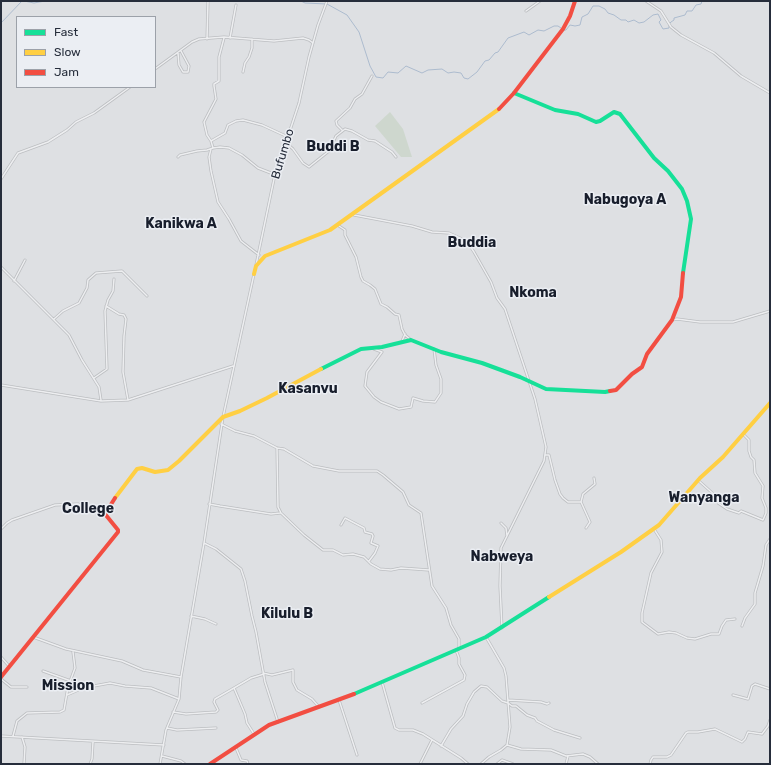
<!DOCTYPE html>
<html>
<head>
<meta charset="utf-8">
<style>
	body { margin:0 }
	#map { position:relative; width:771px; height:765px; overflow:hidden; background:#dee0e3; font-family:Rubik,sans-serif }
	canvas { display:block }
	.frame { position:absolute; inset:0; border:2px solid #262d3b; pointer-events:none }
	.legend { position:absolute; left:16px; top:16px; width:140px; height:72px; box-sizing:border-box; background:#ebeef3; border:1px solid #9ca1a9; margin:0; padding:5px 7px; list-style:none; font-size:12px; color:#262d3b }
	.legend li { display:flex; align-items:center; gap:8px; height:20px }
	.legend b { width:20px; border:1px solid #9ca1a9 }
</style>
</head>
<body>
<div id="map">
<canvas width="771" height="765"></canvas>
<div class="frame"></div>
<ul class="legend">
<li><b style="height:5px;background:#16e098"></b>Fast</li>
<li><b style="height:5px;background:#ffcf43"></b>Slow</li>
<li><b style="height:5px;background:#f24e42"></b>Jam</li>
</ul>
</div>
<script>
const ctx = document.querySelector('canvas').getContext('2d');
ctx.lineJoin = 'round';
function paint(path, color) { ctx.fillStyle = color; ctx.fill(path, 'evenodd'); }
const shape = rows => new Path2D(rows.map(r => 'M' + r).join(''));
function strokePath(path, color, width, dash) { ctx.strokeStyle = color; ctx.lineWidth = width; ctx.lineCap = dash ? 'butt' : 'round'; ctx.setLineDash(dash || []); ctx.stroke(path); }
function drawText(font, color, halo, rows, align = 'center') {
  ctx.font = font + ' Rubik,sans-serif'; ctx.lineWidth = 3; ctx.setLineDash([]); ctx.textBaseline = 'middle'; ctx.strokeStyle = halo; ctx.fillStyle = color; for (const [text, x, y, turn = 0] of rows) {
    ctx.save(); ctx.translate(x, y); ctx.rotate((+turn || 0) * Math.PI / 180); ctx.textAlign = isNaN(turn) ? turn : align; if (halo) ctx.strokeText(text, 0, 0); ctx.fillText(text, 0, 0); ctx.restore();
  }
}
const green = shape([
	[390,112,403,129,412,157,401,157,375,126]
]);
const stream = shape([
	[24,1,34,3,45,1],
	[48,1,50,1],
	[301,1,305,3,327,4,347,15,359,32,370,66,376,77,383,78,388,72,398,73,406,66,422,73,428,70,442,69,448,73,454,72,461,73,464,78,468,79,477,72,485,61,489,60,495,53,498,52,508,38,524,32,529,35,538,30,544,31,554,26,558,26,561,28],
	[1,23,22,1],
	[564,30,566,30,570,25,575,26,580,25,582,17,588,14,593,6,599,6,605,9,608,13,614,15,621,20,626,20,628,22,634,20,639,23,644,22,653,15,658,14,661,20,659,22,663,29,669,28,669,24,671,22,674,20,674,18,685,15,687,11,692,11,696,5,701,4,702,1]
]);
const street = shape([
	[646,1,661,11,671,27,681,35,714,53,741,76,770,93],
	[526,11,540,1],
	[230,38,236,5],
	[207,39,208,1],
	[178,53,179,65,183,72,188,72,189,66,181,51],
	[155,69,192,42,199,39,224,37,274,41,303,38,309,40,313,43],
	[243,72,245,63,249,57,252,48,252,39],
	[342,130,337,125,336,121,350,108,355,99,362,94,372,76],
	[211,141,207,135,204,122,216,99,214,86,214,84,219,81,219,57,224,38],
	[286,143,293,149,303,163,309,167,329,151,336,136,345,129,352,131,368,140,375,141,392,152,396,157],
	[213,148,220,147,229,148,242,155,258,168,276,175],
	[211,149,209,157,211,171,218,202,229,219,241,241,259,255],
	[178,157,180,155,197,151,207,150,213,148,211,141,225,133,228,125,236,121,243,120,262,125,288,137],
	[1,179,18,153,48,142,67,130,76,122,94,113,130,87],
	[354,215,412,226,432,232,449,233,460,238,470,246,474,252,491,282,497,298,505,309,535,399,546,447,544,461,501,548,500,586,502,628],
	[339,226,345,230,345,235,356,257,361,277,363,281,370,285,375,289,381,304,387,307,395,314,399,315,402,329,405,335,411,340],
	[256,265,274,179,299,103,309,57,318,25,327,1],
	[1,267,69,335,82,360,99,387,101,400],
	[14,281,25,260],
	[106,306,119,314,124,315,126,319,124,336,123,372,128,400],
	[54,319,63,311,79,303,87,288,88,280,96,273,122,271,147,296],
	[672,320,677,319,700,322,733,322,770,311],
	[402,341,405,334],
	[374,349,382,352,367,372,365,386,374,397,381,402,399,409,411,407,413,398,423,401,435,402,441,393,441,379,436,365,434,349],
	[94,378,107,369,105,311,108,300,113,291,114,279],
	[1,385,101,401,128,400,233,366],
	[221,424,235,431,254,436,277,448,284,449,313,466,339,471,377,471,383,475,403,492,409,505,421,513,432,586,446,608,451,625,459,639,459,649],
	[277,448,278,507,281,513,304,535,323,550,333,550,343,555,353,554,364,557,371,564,380,569,391,570,401,568,429,570],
	[546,455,549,455,555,480,560,494,563,498,568,502,581,502,583,494,595,484,594,478],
	[699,481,718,498,718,503,727,509,739,513,741,511,763,520,766,513,766,508,762,498,763,486,755,473,754,460,751,457,749,451,749,440,743,434],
	[581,502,590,522,586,528],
	[209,504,220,506,271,514,280,513],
	[501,523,506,528,507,536],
	[341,525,345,518,364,528,365,532,372,534,373,536,371,543,378,546,375,553,369,561],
	[1,529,7,523,12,520,55,505,78,504,105,514],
	[654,529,661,540,662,552,651,573,642,613,642,622,658,634,669,632,676,633,687,638,695,639,711,634,719,634,722,626,726,620,735,619],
	[204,543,216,549,241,569,245,581,252,616,256,632,265,682,278,722],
	[191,616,205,619,216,624],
	[742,626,745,618,755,604,755,593,763,566,766,545,770,539],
	[33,637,66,649,122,661,143,670,181,677],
	[486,637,504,668,506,676,510,727,507,745,521,749,551,750,566,756,583,754,590,757,598,764],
	[1,657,9,666],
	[43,671,71,681],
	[263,673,272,675,293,670,293,682,297,690,312,699,319,707],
	[1,679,11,687,27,687],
	[382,682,395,728,399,730,413,730,423,734,461,758,468,764],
	[67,695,83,688,110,683,125,686,151,688,179,699],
	[733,695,748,699,752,686,755,684,770,689],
	[339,700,357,755],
	[508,700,541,702,547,704,549,703],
	[422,703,464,680,465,675,459,664,459,658,456,650],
	[173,712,186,714,216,712,218,710,214,702,215,699,234,688],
	[167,728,177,730,216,728],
	[254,734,247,723,245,714,234,688,251,678,264,674],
	[1,736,164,745],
	[13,736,17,721,27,713,60,712,64,710,68,687,75,668,73,652],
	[22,737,25,747,24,764],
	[441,746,451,729,463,716,467,704,474,692,481,686,487,687,502,701,508,703,512,706,516,706,527,715,535,718,537,721,554,730,580,738],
	[236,748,241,760,247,761,248,764],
	[162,756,181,761,185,764],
	[90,764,92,759,93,742],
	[160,764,166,730,179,699,181,677,204,543,223,417,254,274],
	[420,764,432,740],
	[481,764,489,757,501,750,507,745],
	[497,764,502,760,513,764],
	[566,764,568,756],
	[650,764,651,760,653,757,667,757,671,755,686,733,688,732,698,732,715,729,742,742,745,739,748,732,762,734,768,726,770,720]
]);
const fast = shape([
	[514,93,555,110,578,114,596,122,600,121,614,112,620,114,654,158,668,171,682,189,687,201,691,219,683,273],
	[321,369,361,349,382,347,411,340,441,352,482,363,520,377,546,389,605,392,610,391],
	[354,694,486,637,549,597]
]);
const slow = shape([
	[254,274,256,266,265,256,330,230,499,109],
	[115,498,137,469,142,468,155,472,168,470,179,461,223,417,240,411,267,398,321,369],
	[549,597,621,552,659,525,700,478,723,457,770,403]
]);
const jam = shape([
	[499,109,514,93,563,29,570,16,575,1],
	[610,391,616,390,632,374,642,367,647,354,672,320,681,297,683,273],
	[1,677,118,532,118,530,105,514,115,498],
	[210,764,269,725,354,694]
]);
const streetNames = [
	["Bufumbo",283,154,-73]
];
const quarterNames = [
	["Buddi B",333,147],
	["Nabugoya A",625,200],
	["Kanikwa A",181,224],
	["Buddia",472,243],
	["Nkoma",533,293],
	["Kasanvu",308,389],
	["Wanyanga",704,498],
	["College",88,509],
	["Nabweya",502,557],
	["Kilulu B",287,614],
	["Mission",68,686]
];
paint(green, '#ced7ce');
strokePath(stream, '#acbbce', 1);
strokePath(street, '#bcbec1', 3);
strokePath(street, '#edeef0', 1.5);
strokePath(fast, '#16e098', 4);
strokePath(slow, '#ffcf43', 4);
strokePath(jam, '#f24e42', 4);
drawText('12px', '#262d3b', '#ebeef3', streetNames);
drawText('bold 14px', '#181e2c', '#ebeef3', quarterNames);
</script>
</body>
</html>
